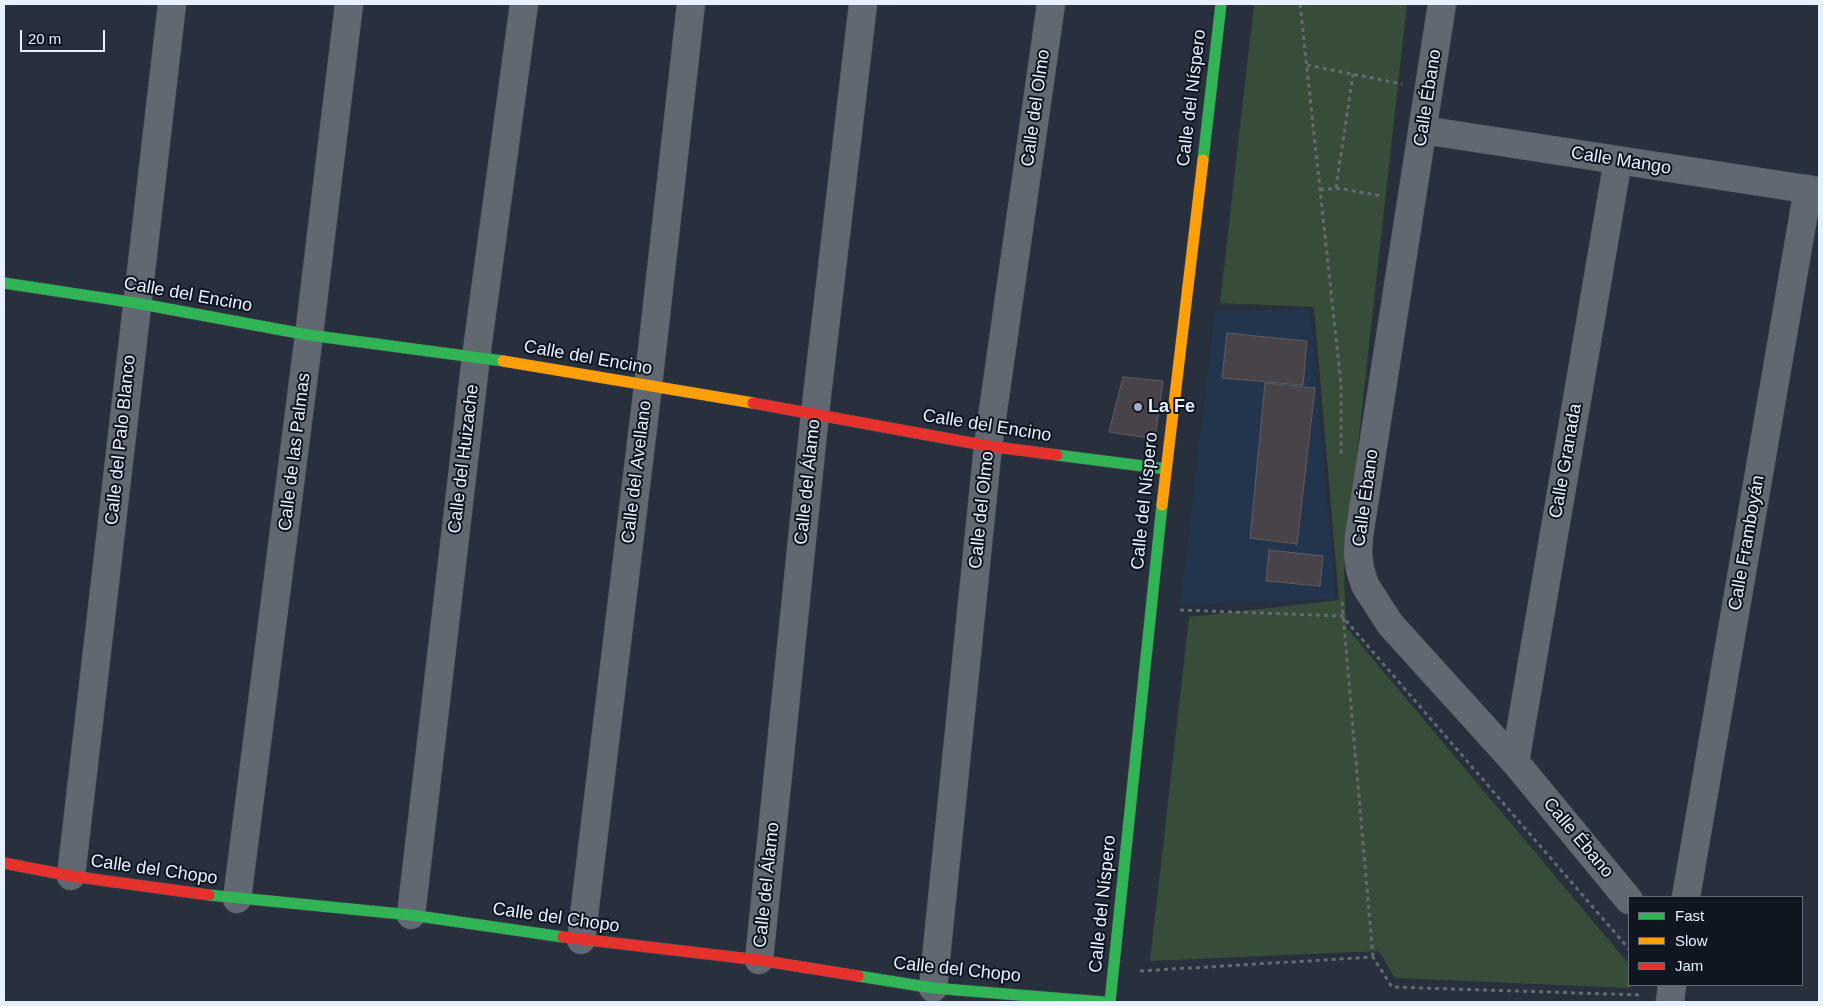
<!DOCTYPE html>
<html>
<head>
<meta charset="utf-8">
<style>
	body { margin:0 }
	#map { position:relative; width:1823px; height:1006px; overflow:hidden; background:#27303c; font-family:Helvetica,sans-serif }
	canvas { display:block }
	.frame { position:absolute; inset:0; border:5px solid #e6f0ff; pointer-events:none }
	.legend { position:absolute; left:1628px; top:896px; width:175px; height:90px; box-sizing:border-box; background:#0f1620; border:1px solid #656d79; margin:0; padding:6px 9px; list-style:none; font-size:15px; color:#e6f0ff }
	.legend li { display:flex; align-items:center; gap:10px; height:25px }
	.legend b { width:25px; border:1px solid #656d79 }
	.scale { position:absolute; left:20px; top:30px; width:85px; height:22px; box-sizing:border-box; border:2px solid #e6f0ff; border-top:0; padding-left:6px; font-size:15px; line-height:18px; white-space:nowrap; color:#e6f0ff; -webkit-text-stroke:4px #0f1620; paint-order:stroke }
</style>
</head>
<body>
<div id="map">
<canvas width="1823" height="1006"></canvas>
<div class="frame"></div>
<ul class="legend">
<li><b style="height:6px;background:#30b455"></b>Fast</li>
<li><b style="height:6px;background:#ff9f0a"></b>Slow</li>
<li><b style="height:6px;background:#e5322d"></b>Jam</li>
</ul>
<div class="scale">20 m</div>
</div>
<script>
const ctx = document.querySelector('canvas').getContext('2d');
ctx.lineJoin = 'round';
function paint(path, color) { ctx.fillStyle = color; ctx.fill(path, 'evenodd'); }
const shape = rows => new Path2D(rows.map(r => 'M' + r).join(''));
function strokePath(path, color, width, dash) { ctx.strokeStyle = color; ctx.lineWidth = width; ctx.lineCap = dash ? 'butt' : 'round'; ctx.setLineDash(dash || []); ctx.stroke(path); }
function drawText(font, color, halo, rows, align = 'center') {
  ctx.font = font + ' Helvetica,sans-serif'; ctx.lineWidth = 4; ctx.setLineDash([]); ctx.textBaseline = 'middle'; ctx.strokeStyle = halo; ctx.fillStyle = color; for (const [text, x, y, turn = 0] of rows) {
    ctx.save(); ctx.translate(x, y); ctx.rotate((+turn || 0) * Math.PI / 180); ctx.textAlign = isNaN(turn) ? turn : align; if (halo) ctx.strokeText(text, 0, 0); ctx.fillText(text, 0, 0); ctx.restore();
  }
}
const built = shape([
	[1215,310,1310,310,1336,599,1180,605]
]);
const green = shape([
	[1254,4,1407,4,1344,571,1346,627,1629,964,1630,988,1395,978,1379,951,1150,961,1189,617,1339,600,1314,307,1220,303]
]);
const building = shape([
	[1227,333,1307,341,1303,385,1222,378,1227,333],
	[1123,377,1163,381,1155,439,1109,432,1123,377],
	[1265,383,1315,388,1297,544,1250,538,1265,383],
	[1269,550,1323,556,1320,586,1266,581,1269,550]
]);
const path = shape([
	[1300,4,1341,384,1341,456],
	[1307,65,1402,84],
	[1336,188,1353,74],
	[1320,190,1336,188,1383,196],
	[1342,602,1373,957],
	[1180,610,1342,616,1629,949],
	[1140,971,1373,957,1392,987,1641,995]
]);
const street = shape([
	[1442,4,1359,536,1358,553,1360,569,1365,585,1390,624,1515,762,1629,900],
	[1423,130,1819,191],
	[1515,762,1618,160],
	[71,876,172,4],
	[1686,897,1808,189],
	[237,899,309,335,349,4],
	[411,915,476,357,524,4],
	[581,940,648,386,691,4],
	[759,960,815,413,863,4],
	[933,988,988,446,1051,4],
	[1670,1002,1672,985]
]);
const fast = shape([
	[1203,160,1221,4],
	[4,283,136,303,309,335,503,361],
	[1057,455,1166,469],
	[209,895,411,915,563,937],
	[858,976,933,988,1104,1002],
	[1110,1002,1162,505]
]);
const slow = shape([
	[503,361,753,403],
	[1162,505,1203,160]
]);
const jam = shape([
	[753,403,988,446,1057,455],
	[4,863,71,876,209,895],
	[563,937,759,960,858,976]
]);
const markers = [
	[1138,407,5,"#a3adbb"]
];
const streetNames = [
	["Calle del Níspero",1192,98,-83],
	["Calle Ébano",1428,98,-81],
	["Calle del Olmo",1036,108,-82],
	["Calle Mango",1621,161,9],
	["Calle del Encino",188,295,10],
	["Calle del Encino",588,358,10],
	["Calle del Encino",987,426,9],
	["Calle del Palo Blanco",121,440,-84],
	["Calle de las Palmas",295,452,-83],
	["Calle del Huizache",464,459,-83],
	["Calle Granada",1566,461,-80],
	["Calle del Avellano",637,472,-83],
	["Calle del Álamo",808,482,-84],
	["Calle Ébano",1366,498,-82],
	["Calle del Níspero",1145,501,-84],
	["Calle del Olmo",982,510,-84],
	["Calle Framboyán",1747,543,-80],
	["Calle Ébano",1578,838,50],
	["Calle del Chopo",154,870,8],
	["Calle del Álamo",767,885,-84],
	["Calle del Níspero",1103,904,-84],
	["Calle del Chopo",556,918,8],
	["Calle del Chopo",957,970,6]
];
const poiNames = [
	["La Fe",1148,407]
];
paint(built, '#23354d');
paint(green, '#374d39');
paint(building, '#474348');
strokePath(building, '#5f5d60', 1);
strokePath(street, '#444c56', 29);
strokePath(fast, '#444c56', 12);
strokePath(slow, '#444c56', 12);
strokePath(jam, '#444c56', 12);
strokePath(path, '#636a72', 3, [4, 4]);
strokePath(street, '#616872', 28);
strokePath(fast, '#30b455', 11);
strokePath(slow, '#ff9f0a', 11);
strokePath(jam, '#e5322d', 11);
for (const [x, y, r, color] of markers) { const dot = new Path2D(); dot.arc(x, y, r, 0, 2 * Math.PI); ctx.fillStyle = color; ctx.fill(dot); strokePath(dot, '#0f1620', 2); }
drawText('18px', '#e6f0ff', '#0f1620', streetNames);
drawText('bold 18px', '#e6f0ff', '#0f1620', poiNames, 'left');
</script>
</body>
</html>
